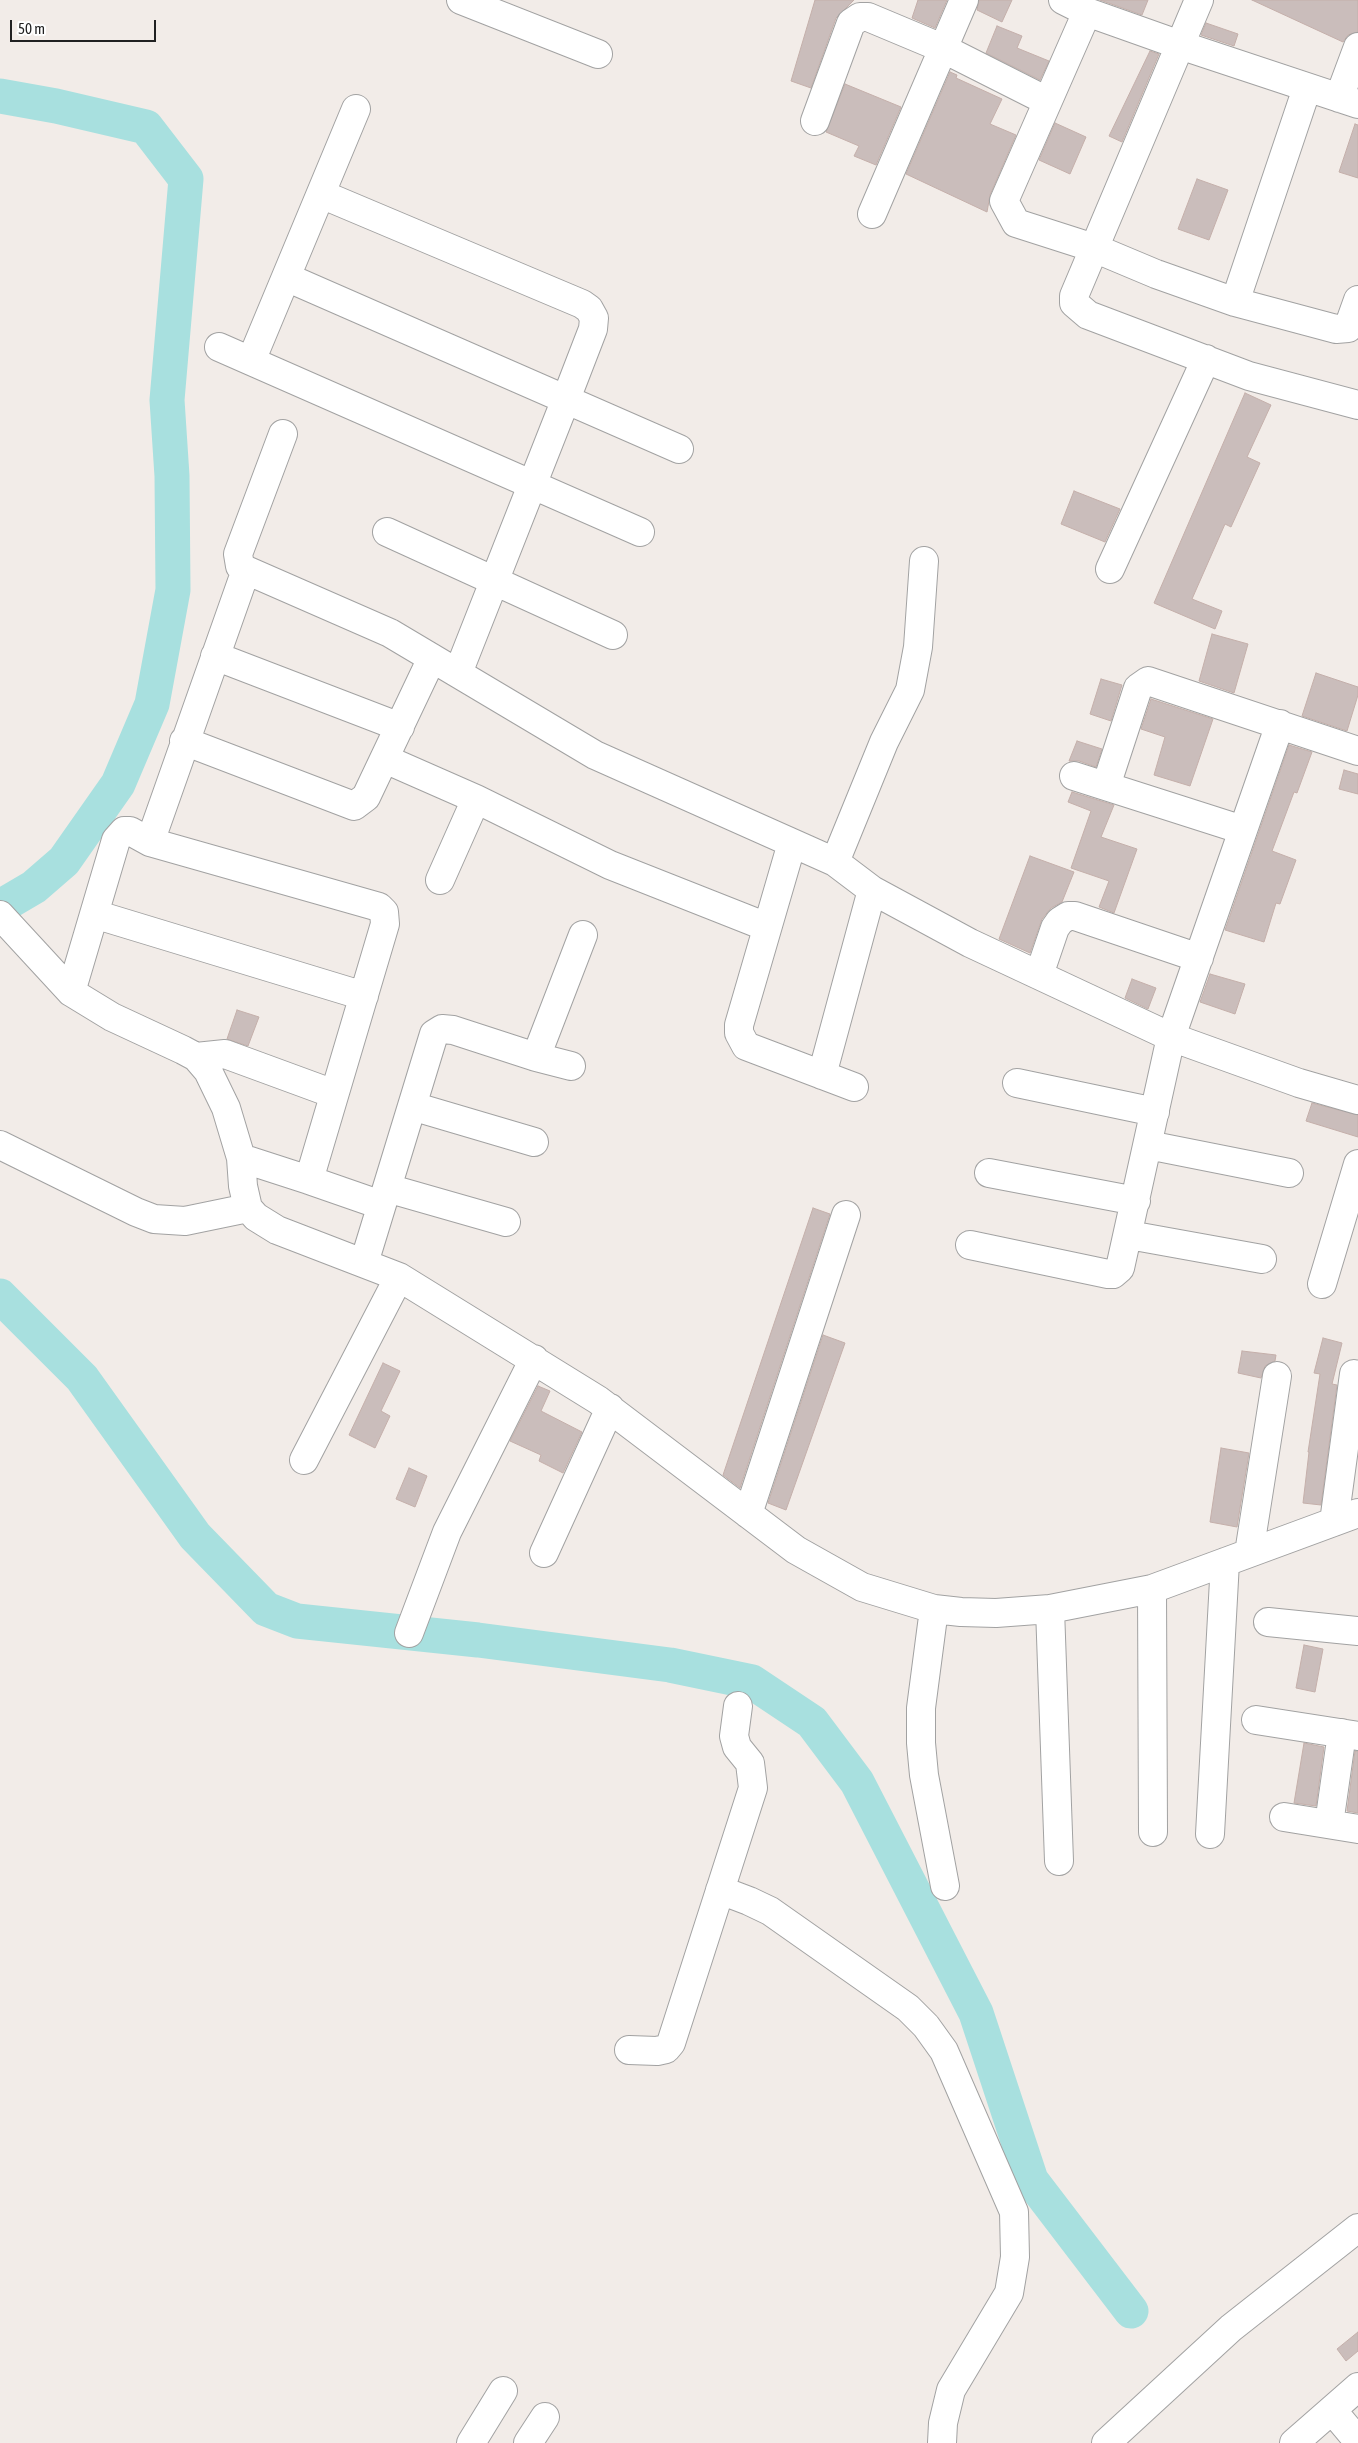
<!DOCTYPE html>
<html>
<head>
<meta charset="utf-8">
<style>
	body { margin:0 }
	#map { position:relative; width:1358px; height:2443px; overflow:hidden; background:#f2ece8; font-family:"Asap Condensed",sans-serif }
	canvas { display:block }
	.scale { position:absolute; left:10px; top:20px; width:146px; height:22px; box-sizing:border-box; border:2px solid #212121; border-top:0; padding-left:6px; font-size:15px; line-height:18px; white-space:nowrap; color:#212121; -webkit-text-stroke:4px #fff; paint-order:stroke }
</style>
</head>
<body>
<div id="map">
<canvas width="1358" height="2443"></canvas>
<div class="scale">50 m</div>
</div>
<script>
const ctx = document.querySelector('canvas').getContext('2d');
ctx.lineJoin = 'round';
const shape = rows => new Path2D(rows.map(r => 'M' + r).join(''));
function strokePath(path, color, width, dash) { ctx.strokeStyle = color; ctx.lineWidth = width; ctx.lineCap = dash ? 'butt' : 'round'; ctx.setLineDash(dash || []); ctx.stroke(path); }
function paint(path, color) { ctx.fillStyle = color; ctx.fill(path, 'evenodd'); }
const river = shape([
	[0,96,56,106,146,127,186,179,167,400,172,476,173,590,152,704,118,784,64,861,34,887,0,907],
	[0,1296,82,1378,195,1536,266,1609,297,1621,478,1640,670,1665,752,1682,812,1722,857,1782,976,2013,1031,2180,1131,2311]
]);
const building = shape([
	[815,0,854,0,836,18,811,88,791,81,815,0],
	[918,0,947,0,935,28,912,18,918,0],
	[979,0,1012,0,1002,22,977,10,979,0],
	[1100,0,1148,0,1142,15,1100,0],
	[1252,0,1358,0,1358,32,1348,35,1343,42,1252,0],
	[1206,23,1238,34,1234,46,1201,35,1206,23],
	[997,26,1022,36,1017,48,1049,61,1040,80,986,53,997,26],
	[1150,51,1159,54,1122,142,1109,136,1150,51],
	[950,72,957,75,956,78,1002,99,990,124,1016,135,990,195,987,212,906,174,950,72],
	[845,84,901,107,876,165,854,156,859,146,826,132,845,84],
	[1055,123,1086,137,1070,174,1039,160,1055,123],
	[1355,124,1358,125,1358,178,1339,172,1355,124],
	[1197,179,1228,190,1209,240,1178,229,1197,179],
	[1245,393,1271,405,1247,457,1260,463,1231,527,1225,524,1192,599,1222,611,1215,629,1154,603,1245,393],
	[1074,491,1120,509,1105,542,1061,524,1074,491],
	[1212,634,1248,644,1234,693,1199,681,1212,634],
	[1316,673,1358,687,1358,695,1347,731,1302,716,1316,673],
	[1101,679,1122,685,1111,721,1090,714,1101,679],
	[1151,699,1213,719,1190,786,1154,775,1165,737,1141,729,1151,699],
	[1077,741,1102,749,1096,767,1079,761,1069,761,1077,741],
	[1289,745,1312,752,1297,793,1294,792,1272,851,1296,860,1280,904,1276,903,1264,942,1225,930,1289,745],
	[1344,770,1358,774,1358,794,1339,789,1344,770],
	[1072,792,1114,805,1101,837,1137,849,1114,913,1099,907,1109,881,1071,868,1091,811,1068,802,1072,792],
	[1030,856,1074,872,1062,902,1051,908,1042,919,1030,953,999,939,1030,856],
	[1210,974,1245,984,1235,1014,1200,1002,1210,974],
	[1132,979,1156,988,1148,1009,1125,998,1132,979],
	[237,1010,259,1017,248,1046,227,1039,237,1010],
	[1312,1103,1358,1115,1358,1137,1306,1121,1312,1103],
	[813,1208,830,1214,740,1488,723,1475,813,1208],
	[823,1335,845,1343,786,1510,768,1503,823,1335],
	[1323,1338,1342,1343,1332,1384,1337,1385,1321,1505,1303,1503,1309,1452,1308,1452,1320,1374,1314,1373,1323,1338],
	[1242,1351,1276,1355,1275,1361,1265,1366,1261,1378,1238,1373,1242,1351],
	[383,1363,400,1371,381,1411,390,1416,375,1448,349,1435,383,1363],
	[538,1386,550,1391,541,1411,582,1432,563,1473,539,1461,541,1455,510,1441,538,1386],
	[1221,1448,1249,1453,1237,1527,1210,1522,1221,1448],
	[409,1468,427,1476,415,1507,396,1499,409,1468],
	[1304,1645,1323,1649,1315,1692,1296,1688,1304,1645],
	[1304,1743,1324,1747,1316,1806,1294,1803,1304,1743],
	[1355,1751,1358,1751,1358,1813,1347,1811,1355,1751],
	[1358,2332,1358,2351,1346,2361,1337,2349,1358,2332]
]);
const minor = shape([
	[461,0,598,54],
	[1063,0,1087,12,1180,45,1358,104],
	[1199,0,1074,296,1074,303,1088,315,1249,376,1358,405],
	[1087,12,1004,201,1016,223,1094,248,1156,274,1235,302,1336,329,1348,328,1358,300],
	[1339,98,1358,47],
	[815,121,851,23,860,17,868,17,942,48,1047,101],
	[321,194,582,304,589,309,594,318,593,329,566,399,458,673],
	[872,214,964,0],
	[286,277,679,449],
	[1235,302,1307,88],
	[219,347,640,532],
	[251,361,356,109],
	[283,434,238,554,240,566,246,570,390,633,595,755,835,862,872,890,970,943,1171,1037,1299,1083,1358,1100],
	[387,532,613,635],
	[1110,569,1206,359],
	[215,656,400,727],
	[184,741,354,806,366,797,432,658],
	[385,759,476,799,610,865,767,927],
	[1074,776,1243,830],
	[1106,786,1138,688,1148,681,1358,751],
	[150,842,246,570],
	[792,843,739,1025,739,1033,746,1046,854,1087],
	[835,862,884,742,910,690,918,647,924,561],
	[440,880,476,799],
	[94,914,364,996],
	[0,915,71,992,112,1017,183,1050,196,1057,208,1071,226,1108,241,1158,243,1186,248,1208,256,1217,277,1230,399,1277,598,1400,796,1550,862,1587,934,1609,961,1612,996,1613,1050,1609,1152,1589,1358,1513],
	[1039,975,1055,928,1060,921,1068,916,1075,916,1199,958],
	[71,992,116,840,124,831,130,831,150,842,379,907,384,912,385,924,309,1180,241,1158],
	[196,1057,225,1054,334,1094],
	[571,1066,536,1057,583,935],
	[822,1075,872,890],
	[1017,1083,1155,1112],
	[412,1106,534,1142],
	[0,1145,136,1212,154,1219,185,1221,248,1208],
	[1148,1145,1289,1173],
	[989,1173,1136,1201],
	[309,1180,381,1205],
	[387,1188,506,1222],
	[1129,1235,1262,1259],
	[970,1245,1108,1274,1113,1274,1120,1268,1171,1037,1280,724],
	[364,1263,434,1034,442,1029,453,1030,536,1057],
	[1322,1284,1358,1164],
	[304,1460,399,1277],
	[748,1514,846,1215],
	[1334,1522,1354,1374],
	[544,1553,610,1408],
	[1249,1553,1277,1376],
	[1152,1589,1153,1832],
	[934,1609,921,1708,921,1743,924,1775,945,1886],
	[1050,1609,1059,1861],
	[1268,1622,1358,1631],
	[409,1633,447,1532,534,1359],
	[1256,1720,1358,1736],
	[1284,1817,1358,1829],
	[1329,1824,1342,1733],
	[1210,1834,1225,1562],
	[720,1890,749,1901,770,1911,908,2008,926,2026,944,2051,1014,2212,1015,2257,1009,2293,951,2390,943,2423,942,2443],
	[629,2050,657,2051,666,2049,671,2043,753,1788,750,1763,737,1747,734,1736,738,1706],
	[1332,2410,1358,2441],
	[471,2443,503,2391],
	[528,2443,545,2417],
	[1106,2443,1231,2328,1358,2228],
	[1294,2443,1358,2387]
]);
strokePath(river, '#a8e0df', 35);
paint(building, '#cabdbb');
strokePath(building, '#c4afaa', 1);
strokePath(minor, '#a2a2a2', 30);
strokePath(minor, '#fff', 28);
</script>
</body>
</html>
